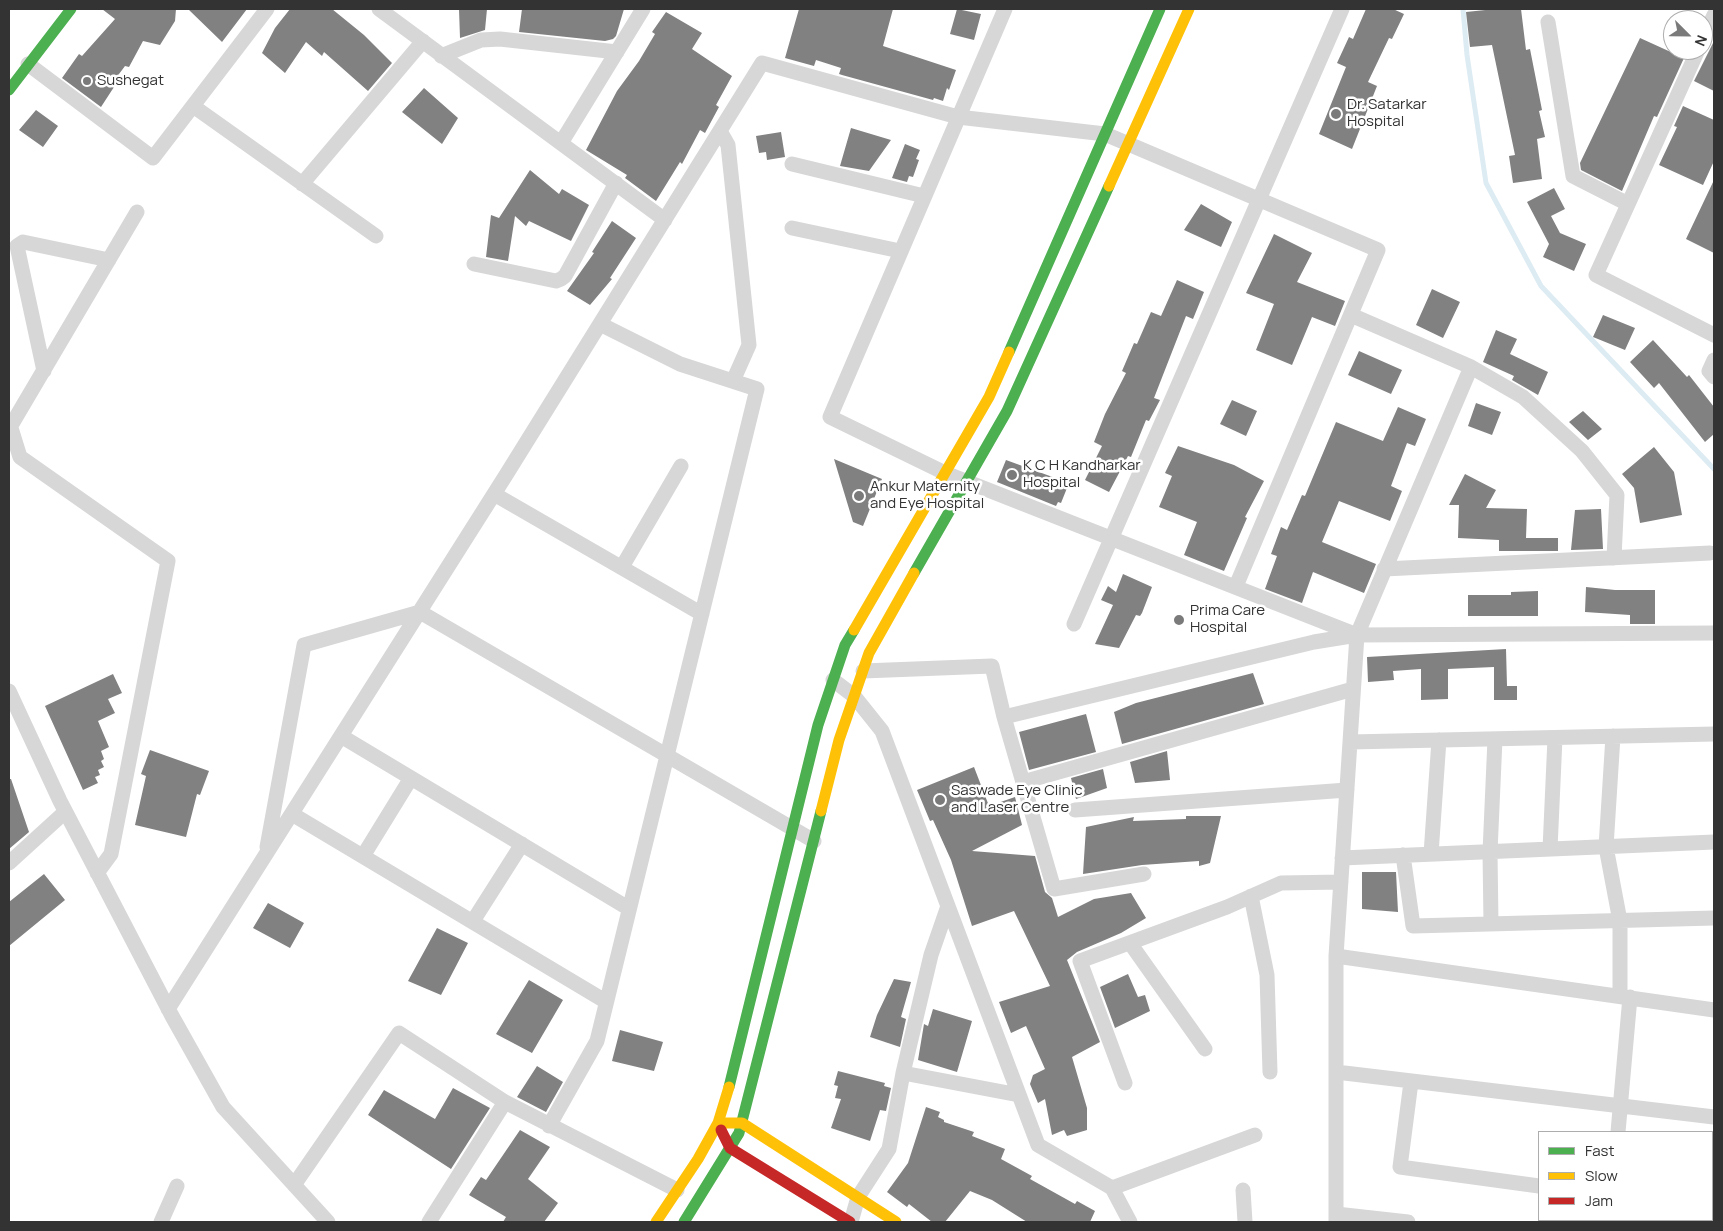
<!DOCTYPE html>
<html>
<head>
<meta charset="utf-8">
<style>
	body { margin:0 }
	#map { position:relative; width:1723px; height:1231px; overflow:hidden; background:#fff; font-family:Manrope,sans-serif }
	canvas { display:block }
	.frame { position:absolute; inset:0; border:10px solid #333; pointer-events:none }
	.legend { position:absolute; left:1538px; top:1131px; width:175px; height:90px; box-sizing:border-box; background:#fff; border:1px solid #adadad; margin:0; padding:6px 9px; list-style:none; font-size:15px; color:#333 }
	.legend li { display:flex; align-items:center; gap:10px; height:25px }
	.legend b { width:25px; border:1px solid #adadad }
	.north { position:absolute; left:1663px; top:10px; width:50px; height:50px; box-sizing:border-box; background:#fff; border:1px solid #adadad; border-radius:50%; rotate:113deg; font-size:14px; font-weight:700; line-height:20px; text-align:center; color:#333 }
	.north::after { content:''; display:block; margin:auto; width:18px; height:22px; background:#7a7a7a; clip-path:polygon(50% 0,100% 100%,50% 72%,0 100%) }
</style>
</head>
<body>
<div id="map">
<canvas width="1723" height="1231"></canvas>
<div class="frame"></div>
<ul class="legend">
<li><b style="height:6px;background:#4caf50"></b>Fast</li>
<li><b style="height:6px;background:#ffc107"></b>Slow</li>
<li><b style="height:6px;background:#c62828"></b>Jam</li>
</ul>
<div class="north">N</div>
</div>
<script>
const ctx = document.querySelector('canvas').getContext('2d');
ctx.lineJoin = 'round';
const shape = rows => new Path2D(rows.map(r => 'M' + r).join(''));
function strokePath(path, color, width, dash) { ctx.strokeStyle = color; ctx.lineWidth = width; ctx.lineCap = dash ? 'butt' : 'round'; ctx.setLineDash(dash || []); ctx.stroke(path); }
function paint(path, color) { ctx.fillStyle = color; ctx.fill(path, 'evenodd'); }
function drawText(font, color, halo, rows, align = 'center') {
  ctx.font = font + ' Manrope,sans-serif'; ctx.lineWidth = 5; ctx.setLineDash([]); ctx.textBaseline = 'middle'; ctx.strokeStyle = halo; ctx.fillStyle = color; for (const [text, x, y, turn = 0] of rows) {
    ctx.save(); ctx.translate(x, y); ctx.rotate((+turn || 0) * Math.PI / 180); ctx.textAlign = isNaN(turn) ? turn : align; if (halo) ctx.strokeText(text, 0, 0); ctx.fillText(text, 0, 0); ctx.restore();
  }
}
const stream = shape([
	[1463,9,1467,55,1486,183,1541,286,1714,469]
]);
const building = shape([
	[102,9,176,9,175,21,160,45,143,41,129,67,125,66,116,78,114,87,101,107,62,78,79,54,82,56,115,19],
	[188,9,247,9,222,42],
	[290,9,332,9,364,35,392,63,368,91,324,52,322,56,306,42,285,73,262,53,275,28],
	[459,9,487,9,485,30,460,38],
	[522,9,624,9,616,36,613,39,605,41,519,32],
	[799,9,893,9,883,46,956,70,949,90,947,88,943,101,934,98,933,100,842,75,839,74,841,68,816,60,814,66,785,58],
	[957,9,981,14,974,40,950,34],
	[1366,9,1393,9,1404,14,1392,39,1389,38,1368,82,1377,86,1352,149,1319,134,1346,67,1337,63,1349,37,1353,39],
	[1495,9,1521,9,1526,50,1530,49,1542,110,1539,111,1545,137,1537,139,1542,179,1513,183,1509,156,1515,155,1492,45,1470,47,1466,12],
	[666,12,702,33,692,49,732,76,716,105,719,107,705,133,700,130,682,164,680,162,656,201,625,178,627,175,586,150,617,91,639,61,655,34,652,32],
	[1640,38,1684,58,1657,117,1654,116,1622,191,1581,170,1580,163],
	[1714,41,1714,91,1694,81],
	[424,88,458,118,442,144,402,112],
	[1683,106,1714,120,1714,161,1703,185,1659,165,1677,127,1674,126],
	[36,110,58,126,43,147,19,130],
	[851,128,891,140,869,171,840,166],
	[781,132,785,157,767,160,766,152,759,153,756,136],
	[905,144,920,150,916,159,919,160,913,177,909,176,907,182,892,178],
	[530,170,559,194,562,189,589,205,571,241,529,221,526,226,515,216,508,261,486,257,491,215,499,218],
	[1714,180,1714,253,1686,239],
	[1554,188,1565,209,1551,216,1560,233,1586,244,1574,271,1543,257,1549,244,1527,202],
	[1201,204,1232,222,1221,247,1184,230],
	[612,221,636,238,610,278,612,279,590,305,567,291,594,253,592,252],
	[1274,234,1312,253,1297,282,1345,301,1335,326,1312,317,1292,365,1256,350,1274,304,1246,293],
	[1177,280,1204,292,1193,319,1186,316,1154,398,1160,400,1149,421,1146,420,1131,457,1128,456,1109,492,1085,480,1102,446,1094,442,1105,414,1126,373,1122,371,1134,343,1137,344,1151,312,1161,316],
	[1432,289,1460,302,1443,338,1416,325],
	[1603,315,1635,328,1625,350,1593,337],
	[1496,330,1517,339,1510,354,1548,372,1538,395,1512,380,1514,376,1483,362],
	[1653,340,1687,377,1689,375,1714,407,1714,434,1705,442,1659,383,1654,388,1630,362],
	[1359,351,1402,370,1391,394,1348,375],
	[1232,400,1257,411,1246,436,1220,424],
	[1476,403,1501,412,1492,435,1468,426],
	[1398,407,1426,419,1415,446,1407,443,1391,486,1402,491,1390,521,1339,501,1322,542,1376,564,1364,593,1313,572,1302,603,1265,589,1277,556,1271,554,1281,527,1287,530,1302,495,1305,496,1336,422,1383,441],
	[1583,411,1602,429,1588,440,1569,422],
	[1178,446,1234,465,1264,481,1245,517,1247,518,1224,571,1184,555,1197,522,1159,507,1172,476,1165,473],
	[1654,447,1674,472,1682,515,1640,523,1634,488,1622,474],
	[834,459,882,479,863,526,853,522],
	[1006,460,1069,483,1061,503,1058,502,1056,506,997,482],
	[1465,474,1496,490,1486,508,1527,509,1526,538,1558,538,1558,551,1499,551,1499,540,1458,538,1459,505,1449,505],
	[1601,509,1603,549,1571,550,1575,510],
	[1123,574,1152,587,1142,613,1140,616,1136,615,1119,648,1095,644,1113,605,1101,600,1108,586,1116,592],
	[1586,587,1615,590,1655,590,1655,624,1630,624,1630,615,1585,612],
	[1538,591,1538,616,1468,616,1468,595,1511,595,1511,592],
	[1506,649,1507,686,1517,686,1517,700,1494,700,1494,667,1448,669,1448,699,1421,700,1421,669,1393,671,1394,680,1368,682,1367,657],
	[1253,673,1264,704,1122,744,1114,712,1136,703],
	[113,674,122,693,108,699,115,713,98,721,109,747,101,751,104,759,101,761,104,767,98,770,100,775,95,777,98,783,83,790,45,706],
	[1086,714,1096,752,1029,770,1019,732],
	[150,750,209,771,200,795,197,794,186,837,135,825,146,776,141,774],
	[1167,751,1170,780,1135,783,1130,762],
	[974,767,989,806,1015,797,1022,825,972,851,1035,856,1045,892,1052,898,1058,917,1094,899,1131,893,1146,918,1121,933,1077,952,1067,960,1100,1042,1072,1057,1087,1108,1087,1130,1067,1136,1064,1130,1052,1135,1045,1099,1038,1103,1030,1084,1033,1075,1045,1069,1026,1026,1011,1033,999,1002,1050,986,1014,911,972,926,951,860,933,820,930,821,917,790],
	[1103,769,1107,788,1076,799,1071,778],
	[9,779,11,779,29,832,9,849],
	[1186,816,1221,816,1210,863,1199,866,1199,861,1142,865,1083,874,1086,827,1134,817,1133,821,1186,819],
	[1362,872,1396,872,1398,912,1362,909],
	[44,874,65,900,9,946,9,902],
	[268,903,304,923,290,948,253,928],
	[437,928,468,943,441,995,408,981],
	[1128,974,1138,997,1145,995,1150,1011,1115,1028,1100,987],
	[894,979,911,982,901,1017,906,1019,900,1047,870,1037,877,1015],
	[529,980,563,1000,532,1053,496,1034],
	[933,1009,972,1021,957,1072,918,1060,924,1024,928,1026],
	[620,1030,663,1042,654,1071,612,1061],
	[537,1066,563,1082,546,1112,517,1097],
	[838,1071,885,1083,884,1086,891,1088,886,1111,880,1110,870,1141,831,1128,841,1099,835,1098,838,1086,834,1085],
	[453,1088,490,1108,451,1169,368,1115,384,1090,435,1119],
	[926,1107,940,1112,938,1117,944,1120,944,1122,974,1132,972,1136,1005,1149,1001,1159,1032,1176,1030,1179,1075,1204,1077,1201,1095,1211,1090,1222,1027,1222,992,1200,970,1191,945,1222,932,1222,909,1204,907,1207,887,1192,908,1163],
	[520,1130,550,1147,528,1179,558,1203,544,1222,503,1222,506,1217,469,1195,481,1177,486,1180]
]);
const street = shape([
	[379,9,665,220],
	[1005,9,830,417,945,473,1357,635],
	[1548,22,1573,176,1628,204],
	[1703,39,1714,15],
	[1698,50,1596,275,1714,335],
	[441,56,481,40,500,39,617,52],
	[28,64,153,158,267,9],
	[193,106,376,236],
	[720,131,728,145,749,345,733,381],
	[561,143,643,9],
	[792,164,924,196],
	[302,184,423,41],
	[792,228,900,251],
	[474,264,556,281,561,279,565,276,616,183],
	[1351,315,1471,367,1523,397,1582,451,1617,495,1614,558],
	[1714,360,1709,371,1714,377],
	[44,371,17,246,23,242,109,260],
	[11,428,20,457,168,561,111,854,97,873],
	[9,429,137,212],
	[494,494,702,614],
	[622,567,681,466],
	[1384,569,1710,553],
	[1074,624,1342,9],
	[863,671,992,666,1004,717,1054,889,1144,874],
	[833,680,854,696,882,731,1038,1145,1112,1188,1130,1222],
	[9,691,60,801,172,1016,223,1107,328,1222],
	[1004,717,1314,642,1357,635,1714,633],
	[341,736,628,908],
	[1613,736,1606,847,1620,921,1620,996],
	[1350,742,1714,734],
	[1023,782,1353,689],
	[1075,810,1347,790],
	[292,814,605,1001],
	[267,847,304,645,420,612,814,841],
	[1550,849,1555,738],
	[1431,854,1439,740],
	[1403,855,1413,926,1714,918],
	[363,856,411,778],
	[1342,858,1714,842],
	[9,863,65,812],
	[1251,896,1267,975,1270,1072],
	[473,921,522,844],
	[1491,924,1490,852,1495,739],
	[1130,943,1205,1049],
	[1336,956,1714,1010],
	[168,1009,506,475,762,63,958,117,1105,134,1378,250,1236,586],
	[1336,1072,1714,1117],
	[903,1073,1019,1095],
	[1411,1082,1400,1167,1539,1186],
	[1125,1083,1080,961,1227,907,1281,883,1341,882],
	[549,1126,597,1041,757,389,680,364,600,324],
	[1618,1132,1630,997],
	[294,1185,399,1033,505,1102,677,1190],
	[1112,1188,1255,1135],
	[1243,1190,1245,1222],
	[1712,1211,1714,1211],
	[1336,1214,1408,1222],
	[161,1222,177,1186],
	[429,1222,505,1102],
	[851,1222,858,1197,889,1149,903,1073,931,955,948,906],
	[1336,1222,1336,956,1357,635,1471,367]
]);
const fast = shape([
	[9,90,71,9],
	[1009,352,1160,9],
	[914,573,1007,411,1109,186],
	[729,1087,818,725,845,645,854,630],
	[684,1222,739,1133,821,811]
]);
const slow = shape([
	[1109,186,1189,9],
	[854,630,989,397,1009,352],
	[821,811,839,740,869,653,914,573],
	[721,1130,718,1123,742,1123,896,1222],
	[656,1222,698,1159,718,1123,729,1087]
]);
const jam = shape([
	[721,1130,730,1148,850,1222]
]);
const markers = [
	[87,81,5,"#7a7a7a"],
	[1336,114,6,"#7a7a7a"],
	[1012,475,6,"#7a7a7a"],
	[859,496,6,"#7a7a7a"],
	[1179,620,6,"#7a7a7a"],
	[940,800,6,"#7a7a7a"]
];
const poiNames = [
	["Sushegat",97,81],
	["Dr. Satarkar",1347,105],
	["Hospital",1347,122],
	["K C H Kandharkar",1023,466],
	["Hospital",1023,483],
	["Ankur Maternity",870,487],
	["and Eye Hospital",870,504],
	["Prima Care",1190,611],
	["Hospital",1190,628],
	["Saswade Eye Clinic",951,791],
	["and Laser Centre",951,808]
];
strokePath(stream, '#ddebf3', 5);
paint(building, '#818181');
strokePath(street, '#d7d7d7', 15);
strokePath(fast, '#4caf50', 11);
strokePath(slow, '#ffc107', 11);
strokePath(jam, '#c62828', 11);
for (const [x, y, r, color] of markers) { const dot = new Path2D(); dot.arc(x, y, r, 0, 2 * Math.PI); ctx.fillStyle = color; ctx.fill(dot); strokePath(dot, '#fff', 2); }
drawText('15px', '#333', '#fff', poiNames, 'left');
</script>
</body>
</html>
